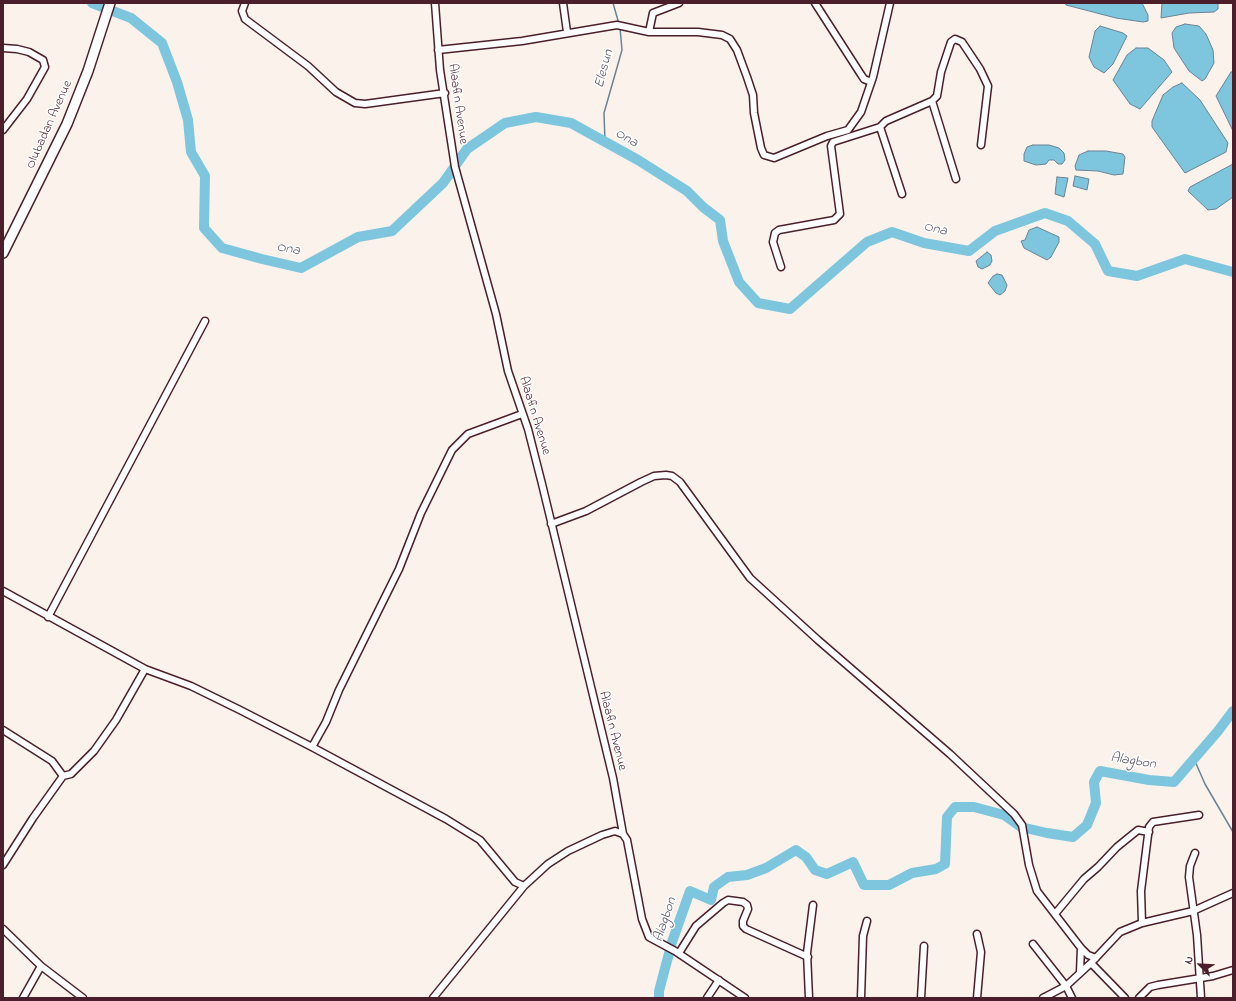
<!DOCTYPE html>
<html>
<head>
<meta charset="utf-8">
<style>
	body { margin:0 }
	#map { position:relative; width:1236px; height:1001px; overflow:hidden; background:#fbf3eb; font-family:"Indie Flower",sans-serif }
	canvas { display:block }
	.frame { position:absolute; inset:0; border:4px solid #4a1f2b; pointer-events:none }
	.north { position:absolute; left:1180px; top:945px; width:40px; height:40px; -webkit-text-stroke:3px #fff; paint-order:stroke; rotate:294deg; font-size:11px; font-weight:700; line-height:16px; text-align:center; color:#4a1f2b }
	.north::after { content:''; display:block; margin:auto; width:14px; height:18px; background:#4a1f2b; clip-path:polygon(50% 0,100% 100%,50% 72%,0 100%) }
</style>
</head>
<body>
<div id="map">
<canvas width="1236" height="1001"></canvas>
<div class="frame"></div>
<div class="north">N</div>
</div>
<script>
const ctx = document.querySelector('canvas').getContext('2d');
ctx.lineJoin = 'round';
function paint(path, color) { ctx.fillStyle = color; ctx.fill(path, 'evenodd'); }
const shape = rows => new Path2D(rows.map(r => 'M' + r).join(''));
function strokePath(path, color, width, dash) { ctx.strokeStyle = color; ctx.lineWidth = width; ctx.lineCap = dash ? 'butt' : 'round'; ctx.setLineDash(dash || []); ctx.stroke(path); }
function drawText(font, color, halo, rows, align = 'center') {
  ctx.font = font + ' "Indie Flower",sans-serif'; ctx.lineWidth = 3; ctx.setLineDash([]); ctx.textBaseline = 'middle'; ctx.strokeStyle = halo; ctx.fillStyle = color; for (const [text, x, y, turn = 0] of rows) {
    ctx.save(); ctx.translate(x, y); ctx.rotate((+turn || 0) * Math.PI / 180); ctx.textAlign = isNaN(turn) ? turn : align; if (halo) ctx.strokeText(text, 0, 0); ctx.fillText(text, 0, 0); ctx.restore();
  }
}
const water = shape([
	[1065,3,1142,3,1148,15,1148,21,1143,22,1116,18,1066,5,1065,3],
	[1162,3,1218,3,1218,9,1214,12,1189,13,1161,18,1162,3],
	[1185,24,1199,26,1206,34,1213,50,1214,63,1205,79,1202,81,1189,71,1174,48,1172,33,1176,27,1185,24],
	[1100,26,1123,33,1127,36,1113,64,1104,73,1094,67,1089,57,1095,31,1100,26],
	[1136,48,1148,48,1164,60,1172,72,1140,109,1130,104,1113,80,1127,55,1136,48],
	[1231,72,1233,72,1233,131,1216,96,1231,72],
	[1182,83,1200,100,1228,143,1226,152,1185,173,1152,127,1152,121,1163,95,1173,87,1182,83],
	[1033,145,1049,145,1059,148,1064,153,1065,160,1062,164,1058,164,1054,160,1049,160,1046,164,1036,165,1024,161,1024,154,1027,147,1033,145],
	[1088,151,1106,151,1123,154,1125,157,1123,174,1114,175,1098,171,1076,170,1075,166,1079,155,1088,151],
	[1233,164,1233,197,1216,209,1208,210,1188,191,1190,187,1233,164],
	[1075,176,1089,179,1087,190,1073,186,1075,176],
	[1057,177,1068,178,1064,197,1055,194,1057,177],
	[1037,227,1059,237,1059,242,1051,257,1047,260,1024,248,1021,241,1025,240,1029,230,1037,227],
	[987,252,991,255,992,261,990,265,982,269,978,267,976,261,987,252],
	[997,274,1002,275,1007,285,1005,291,1000,295,996,293,988,283,993,276,997,274]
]);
const stream = shape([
	[613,3,619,24],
	[605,142,604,113,622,50,620,28],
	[1194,759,1205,784,1233,832]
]);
const river = shape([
	[92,3,131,18,162,43,177,82,188,120,191,152,205,176,204,228,222,248,262,259,301,268,358,237,392,231,443,183,467,149,505,123,536,117,571,123,638,160,687,191,703,207,720,220,723,241,739,282,758,303,790,309,867,242,892,232,924,243,969,251,995,231,1045,213,1068,221,1095,244,1108,271,1137,276,1185,259,1233,272],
	[659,998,659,991,672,942,690,891,711,900,714,887,728,877,747,875,766,868,796,850,806,857,815,870,827,874,853,862,864,885,889,885,912,873,936,869,945,864,947,817,955,807,974,807,1004,815,1021,827,1047,833,1073,837,1087,825,1096,803,1094,782,1100,771,1149,780,1174,782,1218,731,1233,711]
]);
const street = shape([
	[245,3,242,11,245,19,308,66,336,92,355,103,365,104,445,93],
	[435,3,440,70,455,167,496,314,508,371,528,429,542,484,613,778,623,834],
	[563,3,567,32],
	[815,3,860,73,864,79,871,82],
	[649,32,653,13,679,3],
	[3,48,17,49,29,52,43,60,45,67,27,99,3,130],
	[438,50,522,41,617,25,649,32,698,32,722,35,730,39,737,50,747,77,753,95,754,113,761,148,764,155,774,158,827,136,848,130,861,112,873,77,890,3],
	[932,101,956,179],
	[880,127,902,194],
	[781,267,773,242,775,233,779,230,834,220,840,214,831,146,833,142,880,127,886,121,932,101,937,96,941,72,951,42,955,39,962,42,980,69,988,86,981,145],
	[551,524,586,511,641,482,654,476,666,475,672,476,680,482,750,578,818,640,950,754,1014,814,1022,825,1029,865,1037,891,1081,948,1088,955,1096,958],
	[3,591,145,669,191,686,240,710,312,747,446,819,480,840,515,882,524,886],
	[48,617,205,321],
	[3,730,52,761,63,776],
	[312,747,326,722,339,690,399,569,421,513,452,450,468,434,522,414],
	[1195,853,1190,866,1189,877,1197,935,1201,998],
	[3,865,33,818,63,776,71,774,94,751,116,720,145,669],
	[1055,914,1084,879,1098,867,1117,847,1138,830,1149,832],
	[1142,923,1141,891,1149,827,1153,822,1199,815],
	[3,929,41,966,83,998],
	[1033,944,1066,986,1072,998],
	[679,953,696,926,723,903,728,900,743,902,747,905,748,909,743,921,743,926,746,929,808,957],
	[1091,963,1125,998],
	[1080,972,1081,948],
	[23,998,41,966],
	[433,998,524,886,548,864,568,851,602,835,615,831,623,834,627,840,642,919,649,937,675,951,745,998],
	[707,998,719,980],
	[809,998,807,953,813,905],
	[861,998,863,936,867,921],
	[921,998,924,946],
	[977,998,981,952,977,934],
	[1043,998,1066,986,1091,963,1120,932,1142,923,1193,911,1233,893],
	[1139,998,1150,987,1158,985,1213,976,1233,970]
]);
const secondary = shape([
	[3,253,67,124,88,71,110,3]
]);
const streetNames = [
	["Alaafin Avenue",457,104,82],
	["Olubadan Avenue",50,125,-66],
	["Alaafin Avenue",534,416,73],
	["Alaafin Avenue",612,731,76]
];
const waterNames = [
	["Elesun",605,69,-75],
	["Ona",626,139,30],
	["Ona",935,230,13],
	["Ona",288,250,10],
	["Alagbon",1133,762,9],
	["Alagbon",666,920,-72]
];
paint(water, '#7dc6de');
strokePath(water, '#698396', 1);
strokePath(stream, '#698396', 1.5);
strokePath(river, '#7dc6de', 10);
strokePath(street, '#4a1f2b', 9);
strokePath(secondary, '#4a1f2b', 12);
strokePath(street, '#fff', 6);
strokePath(secondary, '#fff', 9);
drawText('13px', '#4a1f2b', '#fff', streetNames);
drawText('italic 14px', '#5c596a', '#fff', waterNames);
</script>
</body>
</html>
